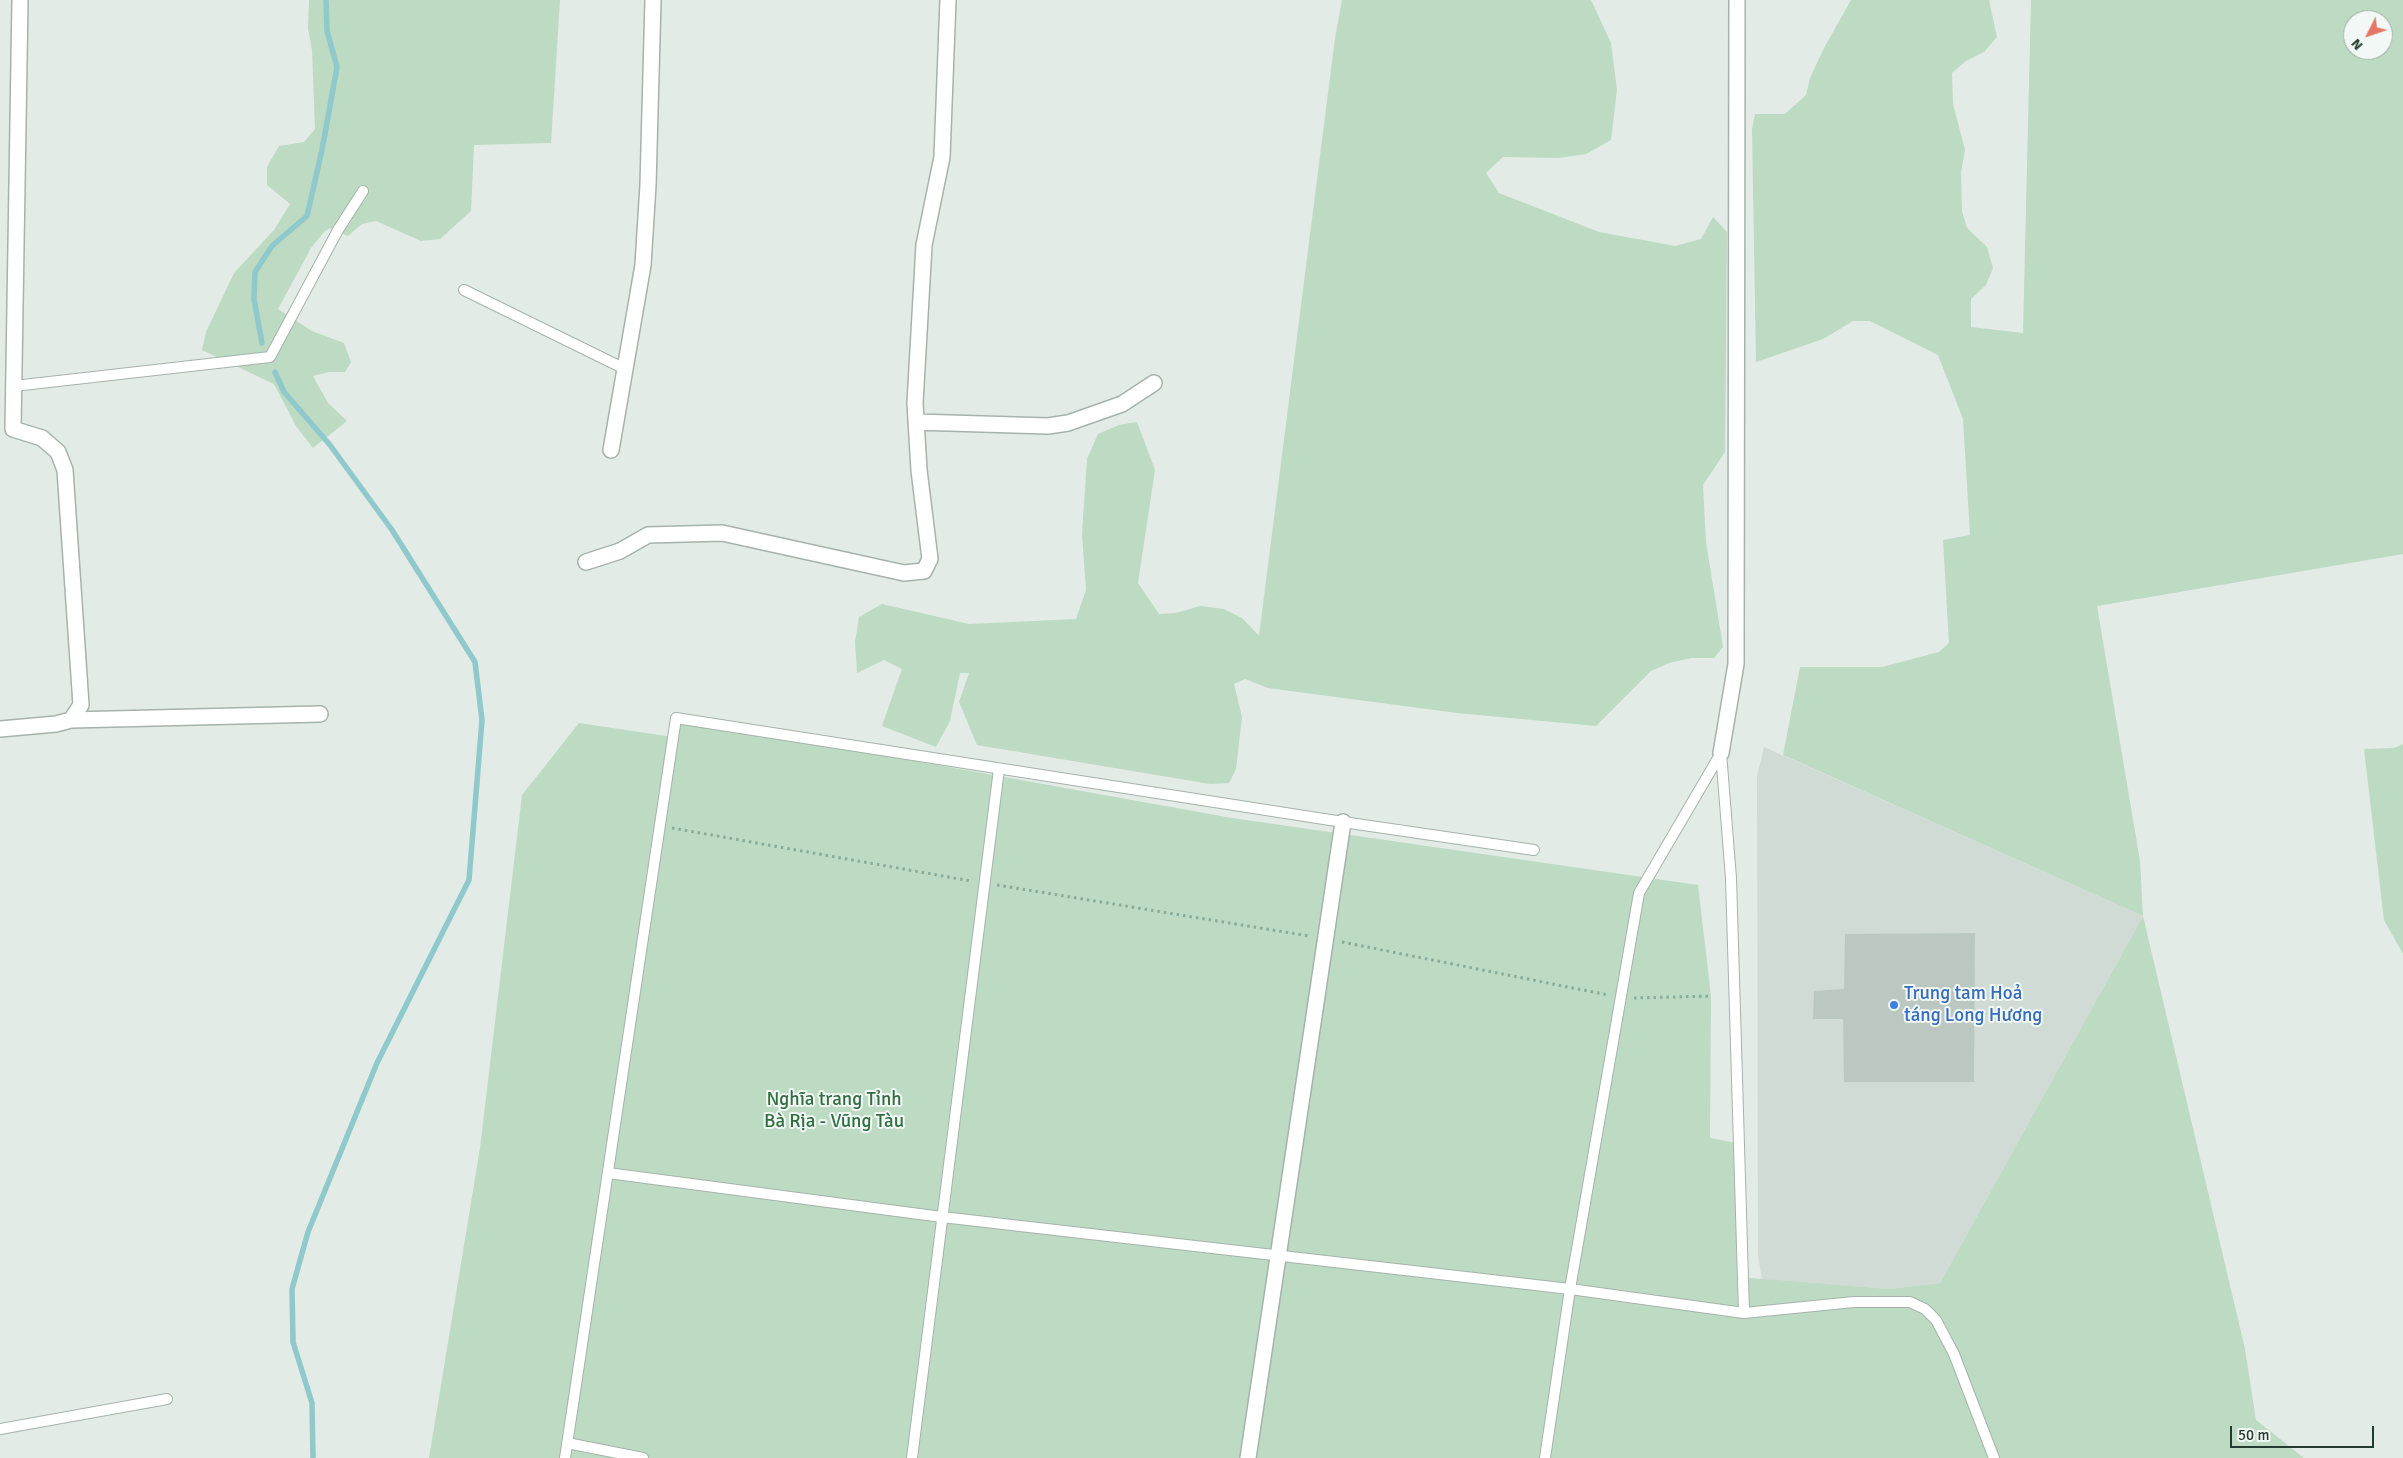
<!DOCTYPE html>
<html>
<head>
<meta charset="utf-8">
<style>
	body { margin:0 }
	#map { position:relative; width:2403px; height:1458px; overflow:hidden; background:#e2ebe6; font-family:Signika,sans-serif }
	canvas { display:block }
	.north { position:absolute; left:2343px; top:10px; width:50px; height:50px; box-sizing:border-box; background:#f2f8f5; border:1px solid #a0aca7; border-radius:50%; rotate:229deg; font-size:14px; font-weight:700; line-height:20px; text-align:center; color:#243b32 }
	.north::after { content:''; display:block; margin:auto; width:18px; height:22px; background:#e57666; clip-path:polygon(50% 0,100% 100%,50% 72%,0 100%) }
	.scale { position:absolute; left:2230px; top:1426px; width:144px; height:22px; box-sizing:border-box; border:2px solid #243b32; border-top:0; padding-left:6px; font-size:15px; line-height:18px; white-space:nowrap; color:#243b32; -webkit-text-stroke:4px #f2f8f5; paint-order:stroke }
</style>
</head>
<body>
<div id="map">
<canvas width="2403" height="1458"></canvas>
<div class="north">N</div>
<div class="scale">50 m</div>
</div>
<script>
const ctx = document.querySelector('canvas').getContext('2d');
ctx.lineJoin = 'round';
function paint(path, color) { ctx.fillStyle = color; ctx.fill(path, 'evenodd'); }
const shape = rows => new Path2D(rows.map(r => 'M' + r).join(''));
function strokePath(path, color, width, dash) { ctx.strokeStyle = color; ctx.lineWidth = width; ctx.lineCap = dash ? 'butt' : 'round'; ctx.setLineDash(dash || []); ctx.stroke(path); }
function drawText(font, color, halo, rows, align = 'center') {
  ctx.font = font + ' Signika,sans-serif'; ctx.lineWidth = 4; ctx.setLineDash([]); ctx.textBaseline = 'middle'; ctx.strokeStyle = halo; ctx.fillStyle = color; for (const [text, x, y, turn = 0] of rows) {
    ctx.save(); ctx.translate(x, y); ctx.rotate((+turn || 0) * Math.PI / 180); ctx.textAlign = isNaN(turn) ? turn : align; if (halo) ctx.strokeText(text, 0, 0); ctx.fillText(text, 0, 0); ctx.restore();
  }
}
const built = shape([
	[1764,747,2143,916,1940,1283,1889,1289,1762,1280,1758,1255,1757,776]
]);
const green = shape([
	[309,0,560,0,551,143,474,145,471,211,440,239,421,241,376,221,362,224,348,236,330,228,324,232,311,248,278,309,312,331,344,343,351,362,345,372,329,372,313,376,328,403,347,421,313,448,296,426,274,384,202,350,206,332,234,273,274,230,290,204,267,185,267,167,279,146,304,142,315,129,312,50,308,29],
	[1342,0,1591,0,1611,43,1617,90,1611,140,1586,154,1558,158,1503,157,1486,173,1499,193,1599,232,1675,246,1701,239,1713,217,1727,232,1725,452,1703,485,1706,542,1723,647,1714,658,1691,658,1669,663,1651,671,1596,726,1457,713,1268,688,1245,679,1234,684,1242,717,1236,769,1229,783,1210,784,977,745,959,702,969,673,960,673,950,721,936,747,882,726,902,669,884,660,857,673,855,642,859,617,882,604,969,624,1076,619,1086,590,1082,534,1087,459,1098,434,1119,425,1137,422,1155,470,1138,583,1159,614,1176,613,1200,606,1224,609,1242,618,1259,636,1335,38],
	[1851,0,1989,0,1997,37,1984,52,1966,61,1952,73,1953,104,1965,150,1961,173,1962,211,1967,228,1987,247,1993,268,1986,285,1971,299,1971,327,2023,333,2031,0,2403,0,2403,554,2097,606,2140,861,2143,916,2245,1349,2256,1420,2304,1458,429,1458,480,1148,522,795,579,723,673,737,676,718,1232,818,1698,885,1711,996,1710,1138,1736,1143,1737,1277,1889,1289,1940,1283,2143,916,1783,755,1800,667,1882,667,1939,652,1949,643,1943,540,1970,535,1963,419,1938,355,1870,321,1853,321,1823,339,1756,362,1752,129,1755,114,1785,114,1806,95,1810,78,1824,48],
	[2353,20,2383,20,2383,50,2353,50],
	[2403,744,2403,954,2384,920,2364,749,2394,748]
]);
const stream = shape([
	[262,343,254,299,255,272,272,246,307,216,322,150,337,67,327,31,326,0],
	[275,372,284,392,330,445,392,530,475,662,482,720,469,880,377,1063,308,1232,292,1289,293,1342,312,1403,313,1458]
]);
const building = shape([
	[1975,933,1974,1082,1844,1082,1843,1019,1813,1019,1814,991,1844,989,1845,934]
]);
const path = shape([
	[672,828,971,881],
	[997,885,1309,936],
	[1342,942,1608,995],
	[1634,998,1711,996]
]);
const service = shape([
	[464,290,625,369],
	[14,386,270,357,338,230,363,191],
	[1721,753,1731,878,1744,1313],
	[608,1173,942,1217,1570,1289,1744,1313,1854,1302,1910,1302,1925,1309,1936,1320,1954,1354,1994,1458],
	[0,1429,167,1399],
	[567,1443,643,1458],
	[565,1458,676,718,1343,822,1534,850],
	[912,1458,999,769],
	[1545,1458,1570,1289,1639,893,1721,753]
]);
const minor = shape([
	[916,422,1048,426,1068,423,1122,404,1154,383],
	[611,450,643,265,648,185,653,0],
	[586,562,620,551,648,535,722,533,904,573,924,571,930,559,919,470,915,403,924,245,942,157,948,0],
	[71,720,320,714],
	[0,729,56,724,71,720,81,705,65,470,58,452,42,438,13,429,20,0],
	[1721,753,1736,664,1737,0],
	[1248,1458,1343,822]
]);
const markers = [
	[1894,1005,5,"#3f7fe0"]
];
const shopNames = [
	["Trung tam Hoả",1904,994],
	["táng Long Hương",1904,1016]
];
const parkNames = [
	["Nghĩa trang Tỉnh",834,1100],
	["Bà Rịa - Vũng Tàu",834,1122]
];
paint(built, '#d1dbd5');
paint(green, '#bddac2');
strokePath(stream, '#8fc9cb', 5.5);
paint(building, '#bbc8c2');
strokePath(service, '#a5b3ac', 12);
strokePath(minor, '#a5b3ac', 18);
strokePath(path, '#86ac9b', 3, [2.5, 4]);
strokePath(service, '#fff', 10);
strokePath(minor, '#fff', 15);
for (const [x, y, r, color] of markers) { const dot = new Path2D(); dot.arc(x, y, r, 0, 2 * Math.PI); ctx.fillStyle = color; ctx.fill(dot); strokePath(dot, '#f2f8f5', 2); }
drawText('19px', '#366cbe', '#f2f8f5', shopNames, 'left');
drawText('19px', '#326e42', '#f2f8f5', parkNames);
</script>
</body>
</html>
